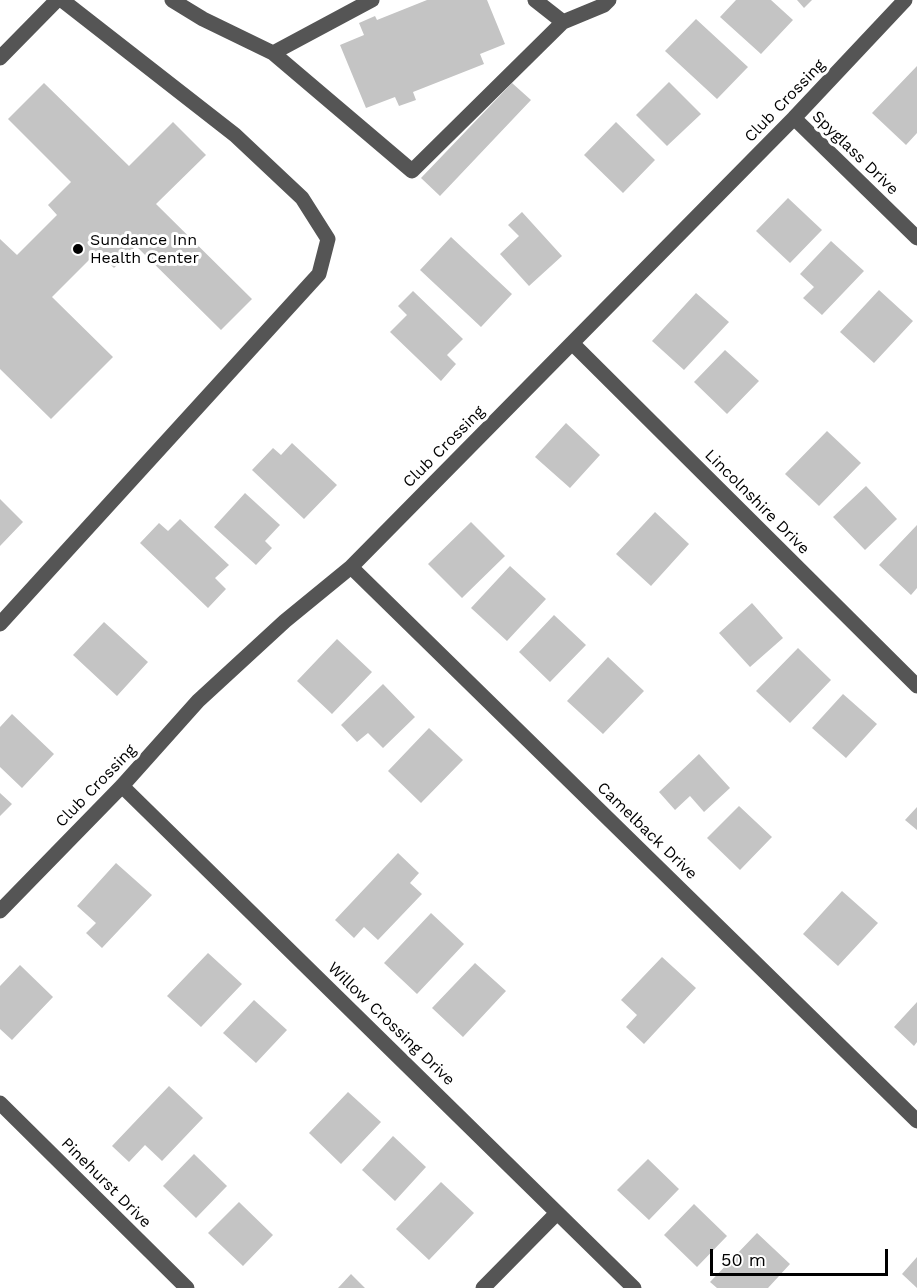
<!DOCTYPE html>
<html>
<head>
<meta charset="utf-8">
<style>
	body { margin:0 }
	#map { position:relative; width:917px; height:1288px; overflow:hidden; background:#fff; font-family:"Work Sans",sans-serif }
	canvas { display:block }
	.scale { position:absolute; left:710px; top:1249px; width:178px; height:27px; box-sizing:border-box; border:3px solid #000; border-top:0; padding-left:8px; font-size:18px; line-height:21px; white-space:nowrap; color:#000; -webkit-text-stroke:4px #fff; paint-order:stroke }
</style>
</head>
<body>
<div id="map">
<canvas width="917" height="1288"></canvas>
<div class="scale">50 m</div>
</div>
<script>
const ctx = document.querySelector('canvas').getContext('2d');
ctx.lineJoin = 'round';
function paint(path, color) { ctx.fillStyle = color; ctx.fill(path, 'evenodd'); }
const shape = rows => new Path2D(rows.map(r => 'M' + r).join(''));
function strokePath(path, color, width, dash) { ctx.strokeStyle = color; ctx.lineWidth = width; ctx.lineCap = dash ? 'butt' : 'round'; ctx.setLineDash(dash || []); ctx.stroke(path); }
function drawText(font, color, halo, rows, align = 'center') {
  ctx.font = font + ' "Work Sans",sans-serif'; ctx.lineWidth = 6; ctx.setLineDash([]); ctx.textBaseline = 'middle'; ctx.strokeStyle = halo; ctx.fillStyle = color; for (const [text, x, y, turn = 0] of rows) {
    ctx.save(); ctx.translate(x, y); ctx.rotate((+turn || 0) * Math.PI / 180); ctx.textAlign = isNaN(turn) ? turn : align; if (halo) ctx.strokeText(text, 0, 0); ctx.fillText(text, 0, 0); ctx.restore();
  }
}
const building = shape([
	[427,0,487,0,505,44,480,54,484,64,413,92,416,100,399,106,395,97,366,108,340,45,364,35,359,23,375,16,377,20],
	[736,0,771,0,793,20,761,54,720,17],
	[797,0,812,0,804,8],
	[696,19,748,67,717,99,665,51],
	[917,66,917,133,906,145,872,113],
	[669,82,701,114,667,146,636,115],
	[44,83,129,166,173,122,206,155,156,204,252,299,221,330,136,246,114,268,97,252,52,297,113,357,51,419,0,369,0,239,17,255,57,215,48,205,71,182,8,119],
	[512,83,531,100,440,196,421,178],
	[616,122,655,160,623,193,584,155],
	[788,198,822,230,790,263,756,231],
	[522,212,562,256,529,286,500,254,519,236,508,225],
	[451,237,512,294,481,327,420,270],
	[831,241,864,271,822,315,803,298,814,287,800,274],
	[879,290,913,321,874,363,840,332],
	[413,291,463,339,447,355,456,364,441,381,390,332,407,315,398,306],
	[696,293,729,322,684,370,652,341],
	[725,350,759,381,727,414,694,382],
	[566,423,600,455,570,488,535,457],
	[827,431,861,463,819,506,785,474],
	[292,443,337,485,304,519,252,470,273,448,281,455],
	[866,486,897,519,865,550,833,517],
	[245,493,280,525,265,541,272,548,256,565,214,527],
	[0,499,23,522,0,546],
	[655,512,689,544,651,586,616,554],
	[180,519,229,565,215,578,226,589,208,608,140,543,159,523,168,531],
	[471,522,505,556,462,598,428,564],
	[917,525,917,588,911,595,879,565],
	[510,566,546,599,507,641,471,608],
	[752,603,783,638,750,667,719,633],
	[554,615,586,645,550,682,519,652],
	[104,622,148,662,117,696,73,655],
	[337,639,372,672,332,714,297,681],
	[798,648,831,680,790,723,756,691],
	[608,657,644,691,603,734,567,701],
	[383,684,415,717,383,748,368,733,357,742,341,725],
	[843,694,877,724,846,758,812,728],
	[12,714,54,754,22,788,0,767,0,727],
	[429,728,463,760,421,803,388,771],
	[699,754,730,788,704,812,690,796,675,810,659,792],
	[0,793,12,804,0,816],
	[739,806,772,837,740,870,707,838],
	[917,807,917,830,905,820],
	[398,853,419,873,410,883,422,894,378,940,364,927,354,938,335,920],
	[116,863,152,895,102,948,86,933,96,923,77,906],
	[842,891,878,923,838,966,803,934],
	[431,913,464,944,417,994,384,963],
	[208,953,242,984,201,1027,167,996],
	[662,957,696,988,644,1044,626,1027,637,1015,621,1000],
	[475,963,506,991,463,1037,432,1008],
	[20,965,53,997,12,1040,0,1029,0,986],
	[254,1000,287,1030,256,1063,223,1033],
	[917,1002,917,1042,914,1046,894,1027],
	[169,1086,203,1118,162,1161,145,1145,129,1162,112,1146],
	[348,1092,381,1122,341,1164,309,1133],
	[393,1136,426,1167,395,1201,362,1170],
	[194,1154,227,1186,196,1218,163,1186],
	[648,1159,679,1189,649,1220,617,1190],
	[441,1182,474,1213,429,1260,396,1229],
	[239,1202,273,1235,243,1266,208,1233],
	[694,1204,727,1236,697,1267,664,1235],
	[757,1233,790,1264,768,1288,717,1288,710,1282],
	[917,1257,917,1288,902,1274],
	[351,1274,365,1288,338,1288]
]);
const minor = shape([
	[172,0,203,19,273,53,412,171,563,22,535,0],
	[563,22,604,5,609,0],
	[273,53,372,0],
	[0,58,57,0],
	[794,118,917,238],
	[572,343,917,686],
	[351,567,917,1121],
	[0,624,319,274,328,239,302,198,235,135,62,0],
	[122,786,634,1288],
	[0,911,122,786,198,701,285,621,351,567,794,118,905,0],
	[0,1103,187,1288],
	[483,1288,557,1213]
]);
const markers = [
	[78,249,6,"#000"]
];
const streetNames = [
	["Club Crossing",785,101,-46],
	["Spyglass Drive",855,153,44],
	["Club Crossing",444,447,-45],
	["Lincolnshire Drive",757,502,45],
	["Club Crossing",96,786,-46],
	["Camelback Drive",647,831,44],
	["Willow Crossing Drive",391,1024,44],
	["Pinehurst Drive",106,1183,45]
];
const poiNames = [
	["Sundance Inn",90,240],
	["Health Center",90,258]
];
paint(building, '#c4c4c4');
strokePath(minor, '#555', 15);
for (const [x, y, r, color] of markers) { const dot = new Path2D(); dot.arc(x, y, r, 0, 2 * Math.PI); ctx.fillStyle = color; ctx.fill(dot); strokePath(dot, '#fff', 2); }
drawText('16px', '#000', '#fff', streetNames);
drawText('16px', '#000', '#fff', poiNames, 'left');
</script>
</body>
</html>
